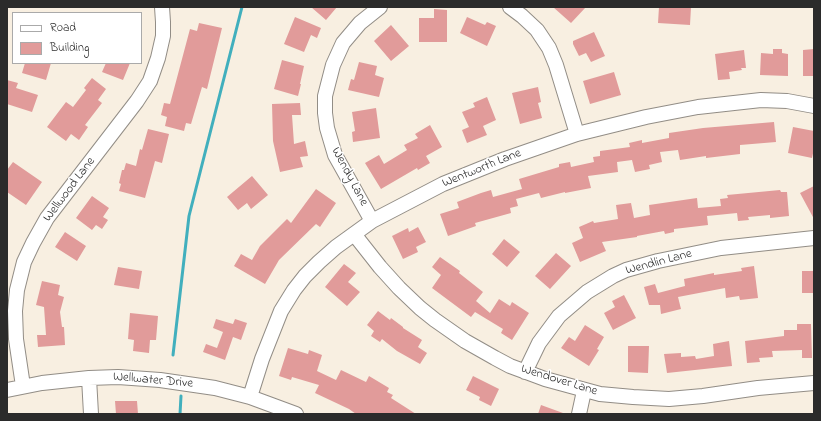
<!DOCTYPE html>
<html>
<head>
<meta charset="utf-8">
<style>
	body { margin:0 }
	#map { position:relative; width:821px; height:421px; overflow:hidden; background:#f8efe1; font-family:"Indie Flower",sans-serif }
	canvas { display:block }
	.frame { position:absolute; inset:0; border:8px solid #2b2b2b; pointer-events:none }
	.legend { position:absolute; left:12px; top:12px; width:130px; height:52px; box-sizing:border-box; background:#fff; border:1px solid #aaa; margin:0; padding:5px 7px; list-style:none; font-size:12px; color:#2b2b2b }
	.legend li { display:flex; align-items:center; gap:8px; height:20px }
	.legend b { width:20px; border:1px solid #aaa }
</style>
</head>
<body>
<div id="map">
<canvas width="821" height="421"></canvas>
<div class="frame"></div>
<ul class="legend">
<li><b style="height:5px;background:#fff"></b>Road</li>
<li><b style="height:11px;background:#e19b9a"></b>Building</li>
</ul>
</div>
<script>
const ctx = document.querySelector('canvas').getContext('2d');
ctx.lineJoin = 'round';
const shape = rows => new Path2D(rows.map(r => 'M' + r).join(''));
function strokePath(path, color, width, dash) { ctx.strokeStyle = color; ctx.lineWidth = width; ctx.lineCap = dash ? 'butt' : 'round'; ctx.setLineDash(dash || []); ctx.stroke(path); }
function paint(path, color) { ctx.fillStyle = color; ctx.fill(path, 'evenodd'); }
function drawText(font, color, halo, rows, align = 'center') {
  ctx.font = font + ' "Indie Flower",sans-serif'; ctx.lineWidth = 3; ctx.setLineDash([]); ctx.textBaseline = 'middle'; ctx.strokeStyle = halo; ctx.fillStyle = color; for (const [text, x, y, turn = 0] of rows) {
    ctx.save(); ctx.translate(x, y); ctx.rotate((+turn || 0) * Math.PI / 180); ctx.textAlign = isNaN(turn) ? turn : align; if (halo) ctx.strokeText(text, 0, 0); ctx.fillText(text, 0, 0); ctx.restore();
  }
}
const stream = shape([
	[173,355,189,216,242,7],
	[180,414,181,396]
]);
const building = shape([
	[311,7,337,7,326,20],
	[553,7,586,7,571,23],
	[659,7,691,7,690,25,658,23],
	[434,9,447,10,447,42,419,42,419,18,434,18],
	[295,17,321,28,317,38,311,35,304,52,284,44],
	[467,17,485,25,487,22,496,26,487,46,460,33],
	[199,23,222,28,207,89,202,87,191,124,186,123,184,131,165,126,167,117,161,115,164,103,170,104,190,29,197,31],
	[391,25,409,46,391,61,374,41],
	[594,32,605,56,591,62,586,53,579,56,573,44,573,41],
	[773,49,782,49,782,53,788,54,788,76,760,75,761,53,773,54],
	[814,49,814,76,803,76,803,50],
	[744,50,746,68,741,68,742,70,729,72,730,79,718,80,715,54],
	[282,60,304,66,300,84,301,84,298,96,274,89],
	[359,62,377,66,375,75,384,78,379,97,348,90,351,79,354,80],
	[25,63,51,63,46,80,22,73],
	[106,63,130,63,123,80,102,72],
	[614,72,621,95,590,104,583,81],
	[92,78,106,89,98,100,102,103,85,125,88,127,79,140,71,134,66,141,47,127,66,102,73,107,86,90,84,88],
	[7,80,18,83,16,88,38,95,32,112,7,104],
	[538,87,541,102,538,103,542,118,520,124,512,93],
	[487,97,496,120,483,126,487,135,467,143,462,130,469,127,462,112,475,107,473,103],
	[300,103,301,115,292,115,294,144,305,141,308,156,300,157,303,167,280,172,273,141,272,104],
	[376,108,380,138,353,142,352,132,355,131,352,112],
	[774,122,776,142,740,145,740,154,706,158,706,156,680,160,678,150,660,152,662,162,649,165,650,169,635,172,632,160,617,162,618,172,588,176,591,188,565,193,565,192,541,198,539,193,516,199,518,206,510,208,511,213,475,223,476,226,448,236,440,214,459,208,457,202,481,193,491,190,493,197,522,189,519,179,559,167,559,164,570,162,571,167,594,162,593,157,600,156,600,151,630,147,629,143,642,140,642,143,669,138,669,133,703,128],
	[430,125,442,147,426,156,430,163,418,170,417,168,381,189,365,163,379,155,384,164,407,150,404,145,418,138,415,134],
	[793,127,814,131,814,149,812,158,788,153],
	[148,129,169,134,162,163,155,161,145,198,119,191,121,184,119,183,122,170,124,170,126,163,136,166,140,149,142,150],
	[13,162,42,182,26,205,7,192,7,170],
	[252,176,268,195,251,209,247,203,238,210,227,197],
	[814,186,814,219,800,193],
	[316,189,336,203,320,227,316,224,279,260,265,284,234,266,241,254,252,260,260,246,287,219,291,223],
	[780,190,781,192,787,192,789,216,770,218,770,215,748,217,749,220,738,221,737,213,707,216,708,225,674,229,674,232,665,234,664,231,637,236,637,237,602,242,606,251,580,262,572,243,583,238,579,227,593,221,594,223,618,219,616,205,631,203,634,218,650,215,649,205,697,198,698,208,721,206,720,199,728,198,727,195],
	[92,196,109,208,103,217,108,220,102,229,96,225,92,230,76,218],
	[418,227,426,242,416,247,418,252,403,259,392,236,408,228,409,232],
	[65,232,86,246,77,261,55,247],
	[504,239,520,252,507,267,492,254],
	[556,253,571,266,550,289,535,276],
	[440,257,460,271,459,273,483,292,476,301,490,313,499,299,510,306,512,302,529,313,512,340,501,333,503,329,475,312,471,317,432,288,441,275,432,267],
	[344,264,356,273,348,282,360,292,347,306,325,287],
	[754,266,758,298,740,300,739,296,726,298,725,288,678,297,681,309,661,314,660,305,649,305,644,287,655,284,658,293,685,286,684,279,714,273,714,275,742,271,741,268],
	[118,267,142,271,139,289,114,285],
	[802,271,814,271,814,293,802,293],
	[42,281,60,285,58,295,64,297,60,312,62,327,64,327,65,345,38,347,37,335,46,335,44,307,36,305],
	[624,295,636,318,613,330,604,313,615,307,612,301],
	[378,311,390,320,391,318,403,327,403,328,422,340,418,347,427,353,420,364,397,351,382,339,380,342,371,336,374,331,367,325],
	[130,313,158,316,156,340,150,340,149,353,133,351,134,340,128,339],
	[216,319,233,324,235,319,247,323,241,340,233,337,225,360,203,352,206,344,217,348,223,332,213,328],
	[797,324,811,324,812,358,802,358,802,350,772,351,773,357,759,358,760,362,747,363,745,341,784,336,784,330,797,330],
	[585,325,604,337,597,349,599,350,589,366,561,348,569,337,575,341],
	[729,341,732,366,667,373,664,354,681,353,681,357,695,356,696,359,714,356,713,344],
	[628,346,649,346,648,373,628,372],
	[288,348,308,354,309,350,322,355,317,371,336,380,341,370,366,382,369,376,389,388,387,392,393,395,391,398,416,414,356,414,349,409,315,393,319,385,292,377,291,380,279,376],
	[473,376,499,389,491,406,479,400,480,397,466,390],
	[115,401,137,401,138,414,116,414],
	[541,405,563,413,563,414,538,414]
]);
const minor = shape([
	[510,7,522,16,537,30,549,48,556,65,577,134],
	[372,221,335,155,327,128,325,113,325,96,333,65,343,43,360,23,380,7],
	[354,234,380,267,399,288,420,308,435,320,465,341,495,358,510,366,545,379,600,394,633,397,669,399,703,396,758,388,814,383],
	[525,372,539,343,559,316,587,292,613,276,626,270,658,261,721,248,814,238],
	[89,378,91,414],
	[23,386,16,339,15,311,17,290,24,262,33,243,47,218,137,101,150,81,158,58,163,36,163,22,162,7],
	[7,390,42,383,89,378,118,377,160,380,215,388,250,397,296,414],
	[250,397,262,359,281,311,294,290,305,276,319,262,336,247,372,221,443,184,505,159,577,134,646,117,698,107,761,100,787,101,814,106],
	[579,414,584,391]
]);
const streetNames = [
	["Wentworth Lane",482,169,-22],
	["Wendy Lane",349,177,62],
	["Wellwood Lane",70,190,-53],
	["Wendlin Lane",659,263,-15],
	["Wellwater Drive",153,381,5],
	["Wendover Lane",559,381,17]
];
strokePath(stream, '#41afbd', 3);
paint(building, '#e19b9a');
strokePath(minor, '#928d86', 16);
strokePath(minor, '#fff', 14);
drawText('13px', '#2b2b2b', '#fff', streetNames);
</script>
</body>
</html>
